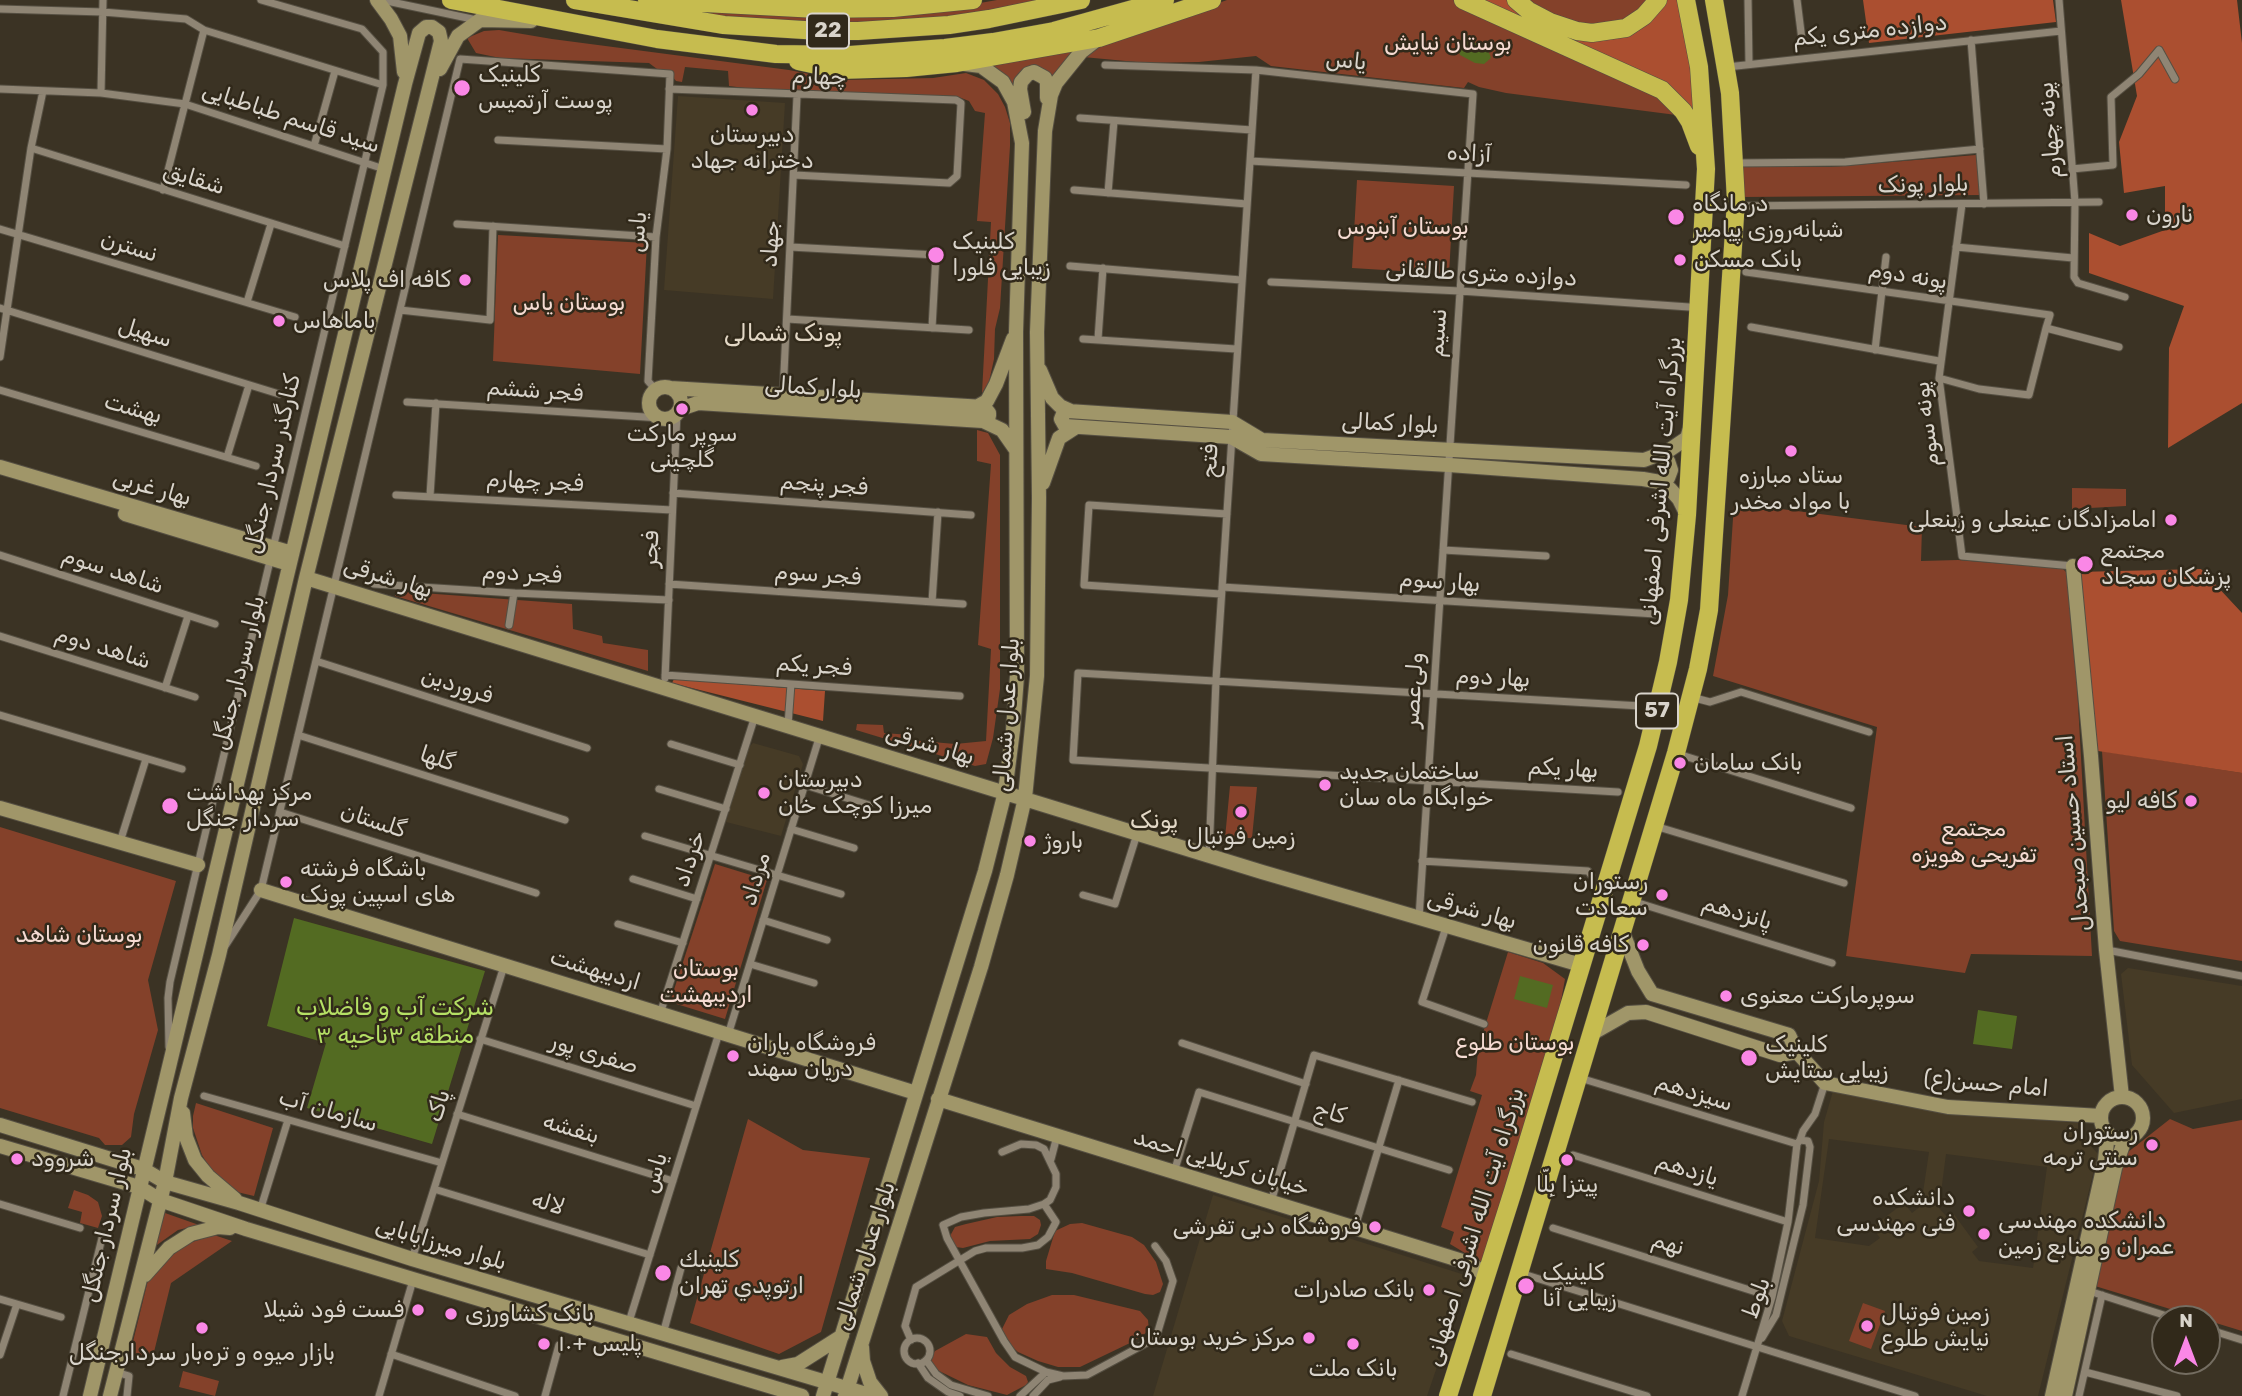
<!DOCTYPE html>
<html>
<head>
<meta charset="utf-8">
<style>
	body { margin:0 }
	#map { position:relative; width:2242px; height:1396px; overflow:hidden; background:#3b3324; font-family:Rubik,sans-serif }
	canvas { display:block }
	.north { position:absolute; left:2151px; top:1305px; width:70px; height:70px; box-sizing:border-box; background:#31291a; border:2px solid #746d61; border-radius:50%; rotate:0deg; font-size:19px; font-weight:700; line-height:28px; text-align:center; color:#d9d4cb }
	.north::after { content:''; display:block; margin:auto; width:24px; height:32px; background:#fa87e6; clip-path:polygon(50% 0,100% 100%,50% 72%,0 100%) }
</style>
</head>
<body>
<div id="map">
<canvas width="2242" height="1396"></canvas>
<div class="north">N</div>
</div>
<script>
const ctx = document.querySelector('canvas').getContext('2d');
ctx.lineJoin = 'round';
function paint(path, color) { ctx.fillStyle = color; ctx.fill(path, 'evenodd'); }
const shape = rows => new Path2D(rows.map(r => 'M' + r).join(''));
function strokePath(path, color, width, dash) { ctx.strokeStyle = color; ctx.lineWidth = width; ctx.lineCap = dash ? 'butt' : 'round'; ctx.setLineDash(dash || []); ctx.stroke(path); }
function drawText(font, color, halo, rows, align = 'center') {
  ctx.font = font + ' Rubik,Cairo,sans-serif'; ctx.lineWidth = 5; ctx.setLineDash([]); ctx.textBaseline = 'middle'; ctx.strokeStyle = halo; ctx.fillStyle = color; for (const [text, x, y, turn = 0] of rows) {
    ctx.save(); ctx.translate(x, y); ctx.rotate((+turn || 0) * Math.PI / 180); ctx.textAlign = isNaN(turn) ? turn : align; if (halo) ctx.strokeText(text, 0, 0); ctx.fillText(text, 0, 0); ctx.restore();
  }
}
const built = shape([
	[678,96,785,103,773,299,664,290],
	[753,743,799,756,803,764,781,836,726,822,747,749],
	[2128,968,2242,986,2242,1099,2174,1113,2132,1065,2121,974],
	[1833,1091,1952,1113,2078,1123,2078,1132,2098,1154,2038,1396,1987,1396,1789,1336,1782,1321,1819,1181,1824,1122],
	[1829,1139,1929,1152,1921,1206,1912,1213,1904,1203,1872,1227,1880,1238,1869,1246,1815,1238],
	[1946,1154,2047,1167,2033,1268,1979,1261,1972,1252,1978,1247,1953,1213,1947,1217,1939,1208],
	[1213,1195,1468,1276,1427,1396,1153,1396]
]);
const green = shape([
	[997,0,1053,0,969,16,878,23,766,22,673,11,963,6],
	[1227,0,1457,0,1643,83,1684,116,1506,93,1479,87,1468,82,1464,88,1271,66,1256,56,1199,62,1147,63,1083,57,1101,45],
	[1521,0,1654,0,1628,23,1576,27],
	[499,30,552,39,789,70,840,80,933,78,966,73,984,80,998,94,1005,107,1010,123,1010,146,1000,308,995,329,994,359,989,382,982,393,991,222,977,221,985,113,975,111,969,101,956,96,768,91,729,86,728,71,685,67,682,82,676,81,668,71,657,69,649,63,500,58,476,53,467,38,484,31],
	[1088,41,1054,77,1042,69,1014,89,997,69,990,65],
	[1976,155,1981,195,1743,197,1743,167,1831,167],
	[1357,180,1454,186,1449,274,1352,268],
	[498,235,647,243,640,374,493,361],
	[977,430,988,433,1000,455,1000,689,993,738,986,764,975,766,856,730,857,724,883,725,884,733,910,735,910,740,955,744,986,741,991,649,978,645,991,464,977,461],
	[2072,488,2126,489,2126,506,2072,509],
	[1734,503,1922,527,1921,561,1958,560,2063,569,2071,577,2092,956,1971,954,1965,973,1846,956,1877,727,1713,676,1728,595],
	[395,591,572,604,573,629,602,636,603,643,648,650,648,671,395,596],
	[2102,751,2242,773,2242,961,2120,941,2114,931],
	[1230,786,1257,787,1252,838,1225,838],
	[0,827,176,881,148,980,158,1030,134,1114,131,1137,122,1145,105,1145,99,1138,0,1108],
	[715,864,767,880,725,1019,670,1002],
	[1508,952,1543,963,1565,979,1557,1023,1483,1268,1480,1262,1450,1244,1454,1232,1441,1227,1482,1095,1470,1091,1476,1075,1478,1049],
	[196,1103,273,1128,254,1196,237,1192,211,1170,202,1155,193,1128,193,1116],
	[748,1119,803,1150,870,1158,821,1332,779,1354,690,1323],
	[2170,1119,2193,1129,2242,1120,2242,1331,2095,1286,2123,1156],
	[74,1190,88,1195,98,1202,102,1216,98,1228,80,1223,82,1212,68,1208],
	[165,1213,199,1225,178,1230,154,1247],
	[1021,1216,1034,1216,1040,1220,1041,1225,1038,1234,1030,1239,990,1241,963,1248,956,1247,950,1236,955,1227,966,1224,997,1217],
	[1082,1223,1132,1237,1144,1245,1156,1262,1163,1284,1160,1292,1153,1295,1145,1294,1072,1273,1046,1269,1046,1261,1055,1231,1070,1224],
	[214,1235,232,1241,171,1283,154,1352,128,1362,148,1280,168,1256,186,1244],
	[1052,1295,1074,1295,1140,1311,1148,1320,1149,1331,1130,1343,1080,1367,1058,1367,1038,1361,1018,1352,1011,1346,1002,1329,1009,1315,1027,1304],
	[1863,1303,1885,1311,1871,1349,1849,1341],
	[966,1334,987,1337,996,1353,1010,1367,1026,1376,1028,1382,1026,1385,1007,1395,968,1385,937,1370,931,1365,931,1358,935,1351],
	[183,1371,219,1381,215,1396,179,1387]
]);
const forest = shape([
	[1472,0,1511,0,1593,36,1662,0,1682,0,1701,144,1688,112],
	[1863,0,2053,0,2056,22,1869,43],
	[2121,0,2237,0,2242,43,2242,403,2168,448,2169,348,2184,306,2089,273,2089,233,2120,246,2165,230,2165,186,2124,193,2119,142,2137,96],
	[2201,569,2242,613,2242,773,2098,751,2077,572],
	[674,679,825,691,823,721,672,683]
]);
const water = shape([
	[1466,40,1483,45,1488,50,1491,58,1484,64,1475,63,1460,55,1457,47],
	[294,918,485,971,432,1144,307,1108,326,1043,267,1026],
	[1520,976,1553,985,1547,1008,1514,999],
	[1978,1010,2017,1016,2012,1049,1973,1044]
]);
const street = shape([
	[382,0,477,20],
	[1748,0,1749,64],
	[1797,0,1802,40],
	[2059,0,2075,202,2074,277,2078,283,2125,297],
	[0,9,103,12,186,19,204,30,383,85],
	[1971,40,1984,204],
	[1105,65,1256,70,1473,94,1419,918],
	[1727,67,2061,31],
	[0,89,101,93,185,104,384,169],
	[669,89,956,100,961,103,957,176,949,183,794,175],
	[101,93,103,0],
	[1080,118,1252,130],
	[498,140,667,149],
	[314,146,335,71],
	[31,148,345,246],
	[1250,161,1686,185],
	[1736,163,1845,162,1980,149],
	[2072,169,2113,165,2111,97,2139,74,2159,50,2175,79],
	[163,190,204,30],
	[1074,190,1247,204],
	[1108,193,1114,121],
	[1962,204,1939,378,1962,556,2073,566],
	[1737,206,2099,202],
	[457,224,656,237],
	[0,229,295,317],
	[790,247,936,255,932,328],
	[1956,247,2073,258],
	[1070,266,1241,280],
	[1746,272,2050,315,2046,328],
	[1271,282,1460,291,1689,307],
	[247,302,271,224],
	[0,308,279,394],
	[400,310,490,320,493,226],
	[787,319,969,330],
	[1751,327,1939,361],
	[1083,339,1236,349],
	[1098,339,1103,268],
	[1875,350,1886,257],
	[0,357,31,148,43,91],
	[1939,378,1979,389,2029,395,2046,328,2119,347],
	[0,390,256,466],
	[783,394,797,96],
	[407,402,661,418],
	[227,457,249,385],
	[673,493,971,515],
	[396,495,672,510],
	[430,496,436,403],
	[1443,550,1546,556],
	[0,555,215,624],
	[374,584,514,593,669,600],
	[669,584,963,604],
	[1222,587,1656,614],
	[1221,594,1084,585,1089,505,1227,514],
	[932,602,938,512],
	[509,625,514,593],
	[0,636,195,697],
	[316,661,587,748],
	[665,675,960,696],
	[665,678,677,413],
	[165,688,188,616],
	[1691,697,1710,702,1741,692,1869,732],
	[0,715,182,769],
	[788,725,791,684],
	[298,735,565,820],
	[671,744,740,765],
	[1678,754,1851,808],
	[805,785,869,805],
	[659,789,726,809],
	[1618,792,1073,760,1078,673,1641,706],
	[280,812,536,893],
	[1655,826,1844,883],
	[791,829,854,848],
	[645,836,841,894],
	[120,842,146,759],
	[1209,855,1216,680,1256,70],
	[1422,861,1588,871,1591,875],
	[633,879,697,899],
	[1083,895,1115,904,1137,834],
	[1632,901,1832,963],
	[763,920,827,940],
	[618,924,683,943],
	[1446,927,1422,1002,1484,1024],
	[225,946,261,890,460,59,670,74,667,149,656,237,648,381,656,390],
	[2107,950,2242,976],
	[750,964,814,983],
	[660,1014,755,716],
	[728,1035,820,735],
	[480,1039,696,1106],
	[1182,1043,1306,1084],
	[169,1047,168,998,170,982,383,85,383,52,362,29,261,0],
	[1580,1078,1797,1144],
	[204,1096,442,1163],
	[457,1114,673,1181],
	[1800,1140,1803,1131,1815,1114,1825,1083],
	[1002,1152,1021,1144,1036,1145,1044,1149,1056,1174,1056,1187,1050,1200,1044,1204,1029,1209,984,1213,961,1217,943,1225,947,1238,1004,1341,1015,1357,1046,1372,1063,1376,1087,1375,1156,1338,1173,1281,1166,1261,1155,1246],
	[1573,1155,1788,1222],
	[1051,1159,1057,1136],
	[1174,1172,1199,1092,1449,1170],
	[434,1189,650,1255],
	[1271,1202,1314,1055,1472,1102],
	[0,1204,80,1228],
	[262,1204,288,1120],
	[1355,1227,1399,1080],
	[1553,1228,1772,1297],
	[412,1259,504,966],
	[1520,1273,1915,1396],
	[2089,1291,2176,1319],
	[0,1299,61,1317],
	[628,1325,719,1033],
	[2207,1329,2242,1340],
	[663,1334,681,1268],
	[1762,1338,1776,1315,1803,1205,1810,1147,1808,1141,1800,1140,1797,1144],
	'904 1351a13 13 0 1 1 26 0a13 13 0 1 1-26 0Z',
	[911,1340,905,1326,916,1287,975,1251,986,1248,1022,1248,1038,1245,1048,1237,1056,1222,1044,1204],
	[391,1354,515,1396],
	[1511,1354,1647,1396],
	[0,1355,17,1304],
	[926,1360,936,1374,951,1385,988,1396],
	[918,1363,928,1378,948,1392,960,1396],
	[116,1372,129,1376,127,1396],
	[2085,1372,2177,1396],
	[63,1396,102,1238],
	[379,1396,413,1280],
	[545,1396,559,1345],
	[1020,1396,1046,1372],
	[1033,1396,1048,1380,1060,1377],
	[1742,1396,1772,1297,1788,1222,1797,1144],
	[2079,1396,2102,1295]
]);
const secondary = shape([
	[377,0,391,19,400,36,404,72],
	[440,69,458,36,480,20,531,21],
	[1024,112,1020,89,1021,82,1028,74,1034,72,1045,78,1047,83,1047,98],
	[1040,370,1052,398,1060,406,1071,411],
	'649 403a16 16 0 1 1 32 0a16 16 0 1 1-32 0Z',
	[670,388,984,407,989,413,989,416,983,421],
	[978,406,987,401,996,384,1013,339],
	[680,409,698,403,983,421,1002,430,1016,450],
	[1658,456,1668,461,1671,470,1668,478,1660,482],
	[0,467,292,553],
	[1043,483,1059,438,1076,427],
	[125,514,289,564],
	[1687,515,1679,499,1670,489,1660,482,1643,479,1449,465,1261,454,1231,437,1065,426,1061,419,1063,414,1068,411,1232,422,1262,440,1644,460,1668,451,1687,438,1691,425],
	[2073,566,2091,756,2106,950,2122,1097],
	[306,578,1262,872,1581,965],
	[0,808,198,865],
	[261,890,916,1093],
	[1623,933,1638,971,1652,994,1789,1035,1797,1052,1825,1083,1948,1107,2101,1116],
	[1593,1033,1628,1013,1646,1012,1780,1055,1797,1052],
	'2101 1118a21 21 0 1 1 42 0a21 21 0 1 1-42 0Z',
	[938,1099,1472,1264,1486,1277],
	[183,1113,186,1137,195,1160,208,1176,235,1199],
	[0,1125,143,1169,165,1182,239,1203,412,1259,873,1396],
	[0,1146,139,1187,160,1200,246,1229,802,1396],
	[145,1275,169,1248,191,1234,218,1227,230,1228],
	[862,1347,863,1361,870,1382,881,1396],
	[782,1367,798,1364,842,1336],
	[90,1396,405,84,419,33,426,27,432,27,439,32,441,41,306,578,219,955,181,1098,165,1182,110,1396],
	[823,1396,985,871,1005,792,1013,730,1017,676,1016,332,1022,143,1014,102,1003,82,981,66,965,64],
	[845,1396,981,967,1007,875,1025,798,1037,676,1039,498,1037,332,1045,131,1051,95,1056,83,1081,52,1099,38],
	[2052,1396,2105,1160,2108,1133],
	[2065,1396,2115,1168,2125,1139]
]);
const highway = shape([
	[451,0,657,39,776,54,850,55,945,48,993,42,1054,31,1165,0],
	[575,0,724,25,820,31,858,31,949,25,989,19,1081,0],
	[647,0,817,9,893,8,973,0],
	[1463,0,1662,90,1683,111,1690,122,1699,146],
	[1516,0,1529,11,1550,22,1577,31,1592,33,1626,28,1644,16,1658,0],
	[798,61,839,70,906,68,957,63,1099,38,1212,0],
	[1448,1396,1513,1191,1648,746,1668,662,1679,600,1687,515,1706,169,1699,67,1686,0],
	[1482,1396,1676,753,1698,669,1709,610,1736,201,1730,93,1714,0]
]);
const markers = [
	[462,88,9,"#fa87e6"],
	[752,110,7,"#fa87e6"],
	[2132,215,7,"#fa87e6"],
	[1676,217,9,"#fa87e6"],
	[936,255,9,"#fa87e6"],
	[1680,260,7,"#fa87e6"],
	[465,280,7,"#fa87e6"],
	[279,321,7,"#fa87e6"],
	[682,409,7,"#fa87e6"],
	[1791,451,7,"#fa87e6"],
	[2171,520,7,"#fa87e6"],
	[2085,564,9,"#fa87e6"],
	[1680,763,7,"#fa87e6"],
	[1325,785,7,"#fa87e6"],
	[764,793,7,"#fa87e6"],
	[2191,801,7,"#fa87e6"],
	[170,806,9,"#fa87e6"],
	[1241,812,7,"#fa87e6"],
	[1030,841,7,"#fa87e6"],
	[286,882,7,"#fa87e6"],
	[1662,895,7,"#fa87e6"],
	[1643,945,7,"#fa87e6"],
	[1726,996,7,"#fa87e6"],
	[733,1056,7,"#fa87e6"],
	[1749,1058,9,"#fa87e6"],
	[2152,1145,7,"#fa87e6"],
	[17,1159,7,"#fa87e6"],
	[1567,1160,7,"#fa87e6"],
	[1969,1211,7,"#fa87e6"],
	[1375,1227,7,"#fa87e6"],
	[1984,1234,7,"#fa87e6"],
	[663,1273,9,"#fa87e6"],
	[1526,1286,9,"#fa87e6"],
	[1429,1290,7,"#fa87e6"],
	[418,1310,7,"#fa87e6"],
	[451,1314,7,"#fa87e6"],
	[1867,1326,7,"#fa87e6"],
	[202,1328,7,"#fa87e6"],
	[1309,1338,7,"#fa87e6"],
	[544,1344,7,"#fa87e6"],
	[1353,1344,7,"#fa87e6"]
];
const shields = [
	[828,31,42],
	[1657,711,42]
];
const shieldNames = [
	["22",828,31],
	["57",1657,711]
];
const streetNames = [
	["دوازده متری یکم",1870,31,-6],
	["یاس",1346,61,6],
	["چهارم",819,77,2],
	["سید قاسم طباطبایی",291,118,18],
	["پونه چهارم",2050,130,-95],
	["آزاده",1469,154,3],
	["شقایق",194,179,17],
	["بلوار پونک",1923,185,-1],
	["یاس",638,232,-85],
	["جهاد",771,244,-87],
	["نسترن",129,247,17],
	["دوازده متری طالقانی",1481,274,3],
	["پونه دوم",1908,276,9],
	["سهیل",145,333,17],
	["نسیم",1438,333,-86],
	["بلوار کمالی",813,388,4],
	["فجر ششم",535,391,4],
	["بهشت",133,409,16],
	["بلوار کمالی",1390,424,3],
	["پونه سوم",1927,424,-97],
	["فتح",1210,461,-87],
	["کنارگذر سردار جنگل",273,464,-77],
	["بزرگراه آیت الله اشرفی اصفهانی",1661,481,-85],
	["فجر چهارم",535,482,3],
	["فجر پنجم",824,485,4],
	["بهار غربی",152,488,16],
	["فجر",651,549,-88],
	["شاهد سوم",113,571,18],
	["فجر دوم",522,574,3],
	["فجر سوم",818,575,4],
	["بهار شرقی",388,578,17],
	["بهار سوم",1440,582,4],
	["شاهد دوم",103,648,17],
	["فجر یکم",814,666,4],
	["بلوار سردار جنگل",239,673,-76],
	["بهار دوم",1493,678,3],
	["فروردین",457,686,18],
	["ولی‌عصر",1414,690,-86],
	["بلوار عدل شمالی",1007,715,-86],
	["بهار شرقی",930,745,17],
	["گلها",437,759,18],
	["بهار یکم",1563,769,3],
	["گلستان",373,821,18],
	["استاد حسین صبحدل",2074,833,-95],
	["خرداد",690,859,-72],
	["مرداد",756,879,-73],
	["بهار شرقی",1472,910,16],
	["پانزدهم",1737,913,17],
	["اردیبهشت",595,970,17],
	["صفری پور",594,1054,17],
	["امام حسن(ع)",1986,1084,5],
	["سیزدهم",1694,1093,17],
	["پاک",439,1106,-73],
	["سازمان آب",328,1111,16],
	["کاج",1330,1113,17],
	["بنفشه",571,1129,17],
	["خیابان کربلایی احمد",1221,1163,17],
	["یازدهم",1687,1170,17],
	["یاس",655,1173,-73],
	["لاله",548,1204,17],
	["بلوار سردار جنگل",107,1225,-77],
	["بزرگراه آیت الله اشرفی اصفهانی",1475,1227,-73],
	["بلوار میرزابابایی",441,1244,17],
	["نهم",1668,1244,17],
	["بلوار عدل شمالی",865,1256,-72],
	["بلوط",1757,1298,-70]
];
const parkNames = [
	["بوستان نیایش",1448,43],
	["بوستان آبنوس",1403,227],
	["بوستان یاس",569,303],
	["مجتمع",1974,829],
	["تفریحی هویزه",1974,855],
	["بوستان شاهد",79,935],
	["بوستان",706,969],
	["اردیبهشت",706,995],
	["بوستان طلوع",1515,1043]
];
const poiNames = [
	["کلینیک",478,75],
	["پوست آرتمیس",478,101],
	["دبیرستان",752,135,"center"],
	["دخترانه جهاد",752,161,"center"],
	["درمانگاه",1692,204],
	["شبانه‌روزی پیامبر",1692,230],
	["نارون",2146,215],
	["کلینیک",952,242],
	["زیبایی فلورا",952,268],
	["بانک مسکن",1694,260],
	["کافه اف پلاس",451,280,"right"],
	["باماهاس",293,321],
	["سوپر مارکت",682,434,"center"],
	["گلچینی",682,460,"center"],
	["ستاد مبارزه",1791,476,"center"],
	["با مواد مخدر",1791,502,"center"],
	["امامزادگان عینعلی و زینعلی",2157,520,"right"],
	["مجتمع",2101,551],
	["پزشکان سجاد",2101,577],
	["بانک سامان",1694,763],
	["ساختمان جدید",1339,772],
	["خوابگاه ماه سان",1339,798],
	["دبیرستان",778,780],
	["میرزا کوچک خان",778,806],
	["مرکز بهداشت",186,793],
	["سردار جنگل",186,819],
	["کافه لیو",2177,801,"right"],
	["زمین فوتبال",1241,837,"center"],
	["باروژ",1044,841],
	["باشگاه فرشته",300,869],
	["های اسپین پونک",300,895],
	["رستوران",1648,882,"right"],
	["سعادت",1648,908,"right"],
	["کافه قانون",1629,945,"right"],
	["سوپرمارکت معنوی",1740,996],
	["فروشگاه یاران",747,1043],
	["دریان سهند",747,1069],
	["کلینیک",1765,1045],
	["زیبایی ستایش",1765,1071],
	["رستوران",2138,1132,"right"],
	["سنتی ترمه",2138,1158,"right"],
	["شروود",31,1159],
	["پيتزا بِلّا",1567,1185,"center"],
	["دانشکده",1955,1198,"right"],
	["فنی مهندسی",1955,1224,"right"],
	["دانشکده مهندسی",1998,1221],
	["عمران و منابع زمین",1998,1247],
	["فروشگاه دبی تفرشی",1361,1227,"right"],
	["كلينيك",679,1260],
	["ارتوپدي تهران",679,1286],
	["کلینیک",1542,1273],
	["زیبایی آنا",1542,1299],
	["بانک صادرات",1415,1290,"right"],
	["فست فود شیلا",404,1310,"right"],
	["زمین فوتبال",1881,1313],
	["نیایش طلوع",1881,1339],
	["بانک کشاورزی",465,1314],
	["مرکز خرید بوستان",1295,1338,"right"],
	["پلیس +۱۰",558,1344],
	["بازار میوه و تره‌بار سردارجنگل",202,1353,"center"],
	["بانک ملت",1353,1369,"center"]
];
const neighbourhoodNames = [
	["پونک شمالی",783,334],
	["پونک",1154,821]
];
const waterNames = [
	["شرکت آب و فاضلاب",395,1008],
	["منطقه ۳ناحیه ۳",395,1036]
];
paint(built, '#463b26');
paint(green, '#84412a');
paint(forest, '#ab4f30');
paint(water, '#536b22');
strokePath(street, '#554f42', 9);
strokePath(secondary, '#554f42', 16);
strokePath(highway, '#554f42', 19);
strokePath(street, '#8f8574', 7);
strokePath(secondary, '#a09669', 14);
strokePath(highway, '#c6bc4f', 18);
for (const [x, y, r, color] of markers) { const dot = new Path2D(); dot.arc(x, y, r, 0, 2 * Math.PI); ctx.fillStyle = color; ctx.fill(dot); strokePath(dot, '#31291a', 2.5); }
for (const [x, y, w] of shields) { const box = new Path2D(); box.roundRect(x - w / 2, y - 17.5, w, 35, 5); ctx.fillStyle = '#31291a'; ctx.fill(box); strokePath(box, '#d9d4cb', 2); }
drawText('bold 21px', '#d9d4cb', null, shieldNames);
drawText('23px', '#d9d4cb', '#31291a', streetNames);
drawText('23px', '#f5dbd2', '#31291a', parkNames);
drawText('23px', '#d9d4cb', '#31291a', poiNames, 'left');
drawText('24px', '#e3d8c6', '#31291a', neighbourhoodNames);
drawText('italic 24px', '#b5e065', '#31291a', waterNames);
</script>
</body>
</html>
